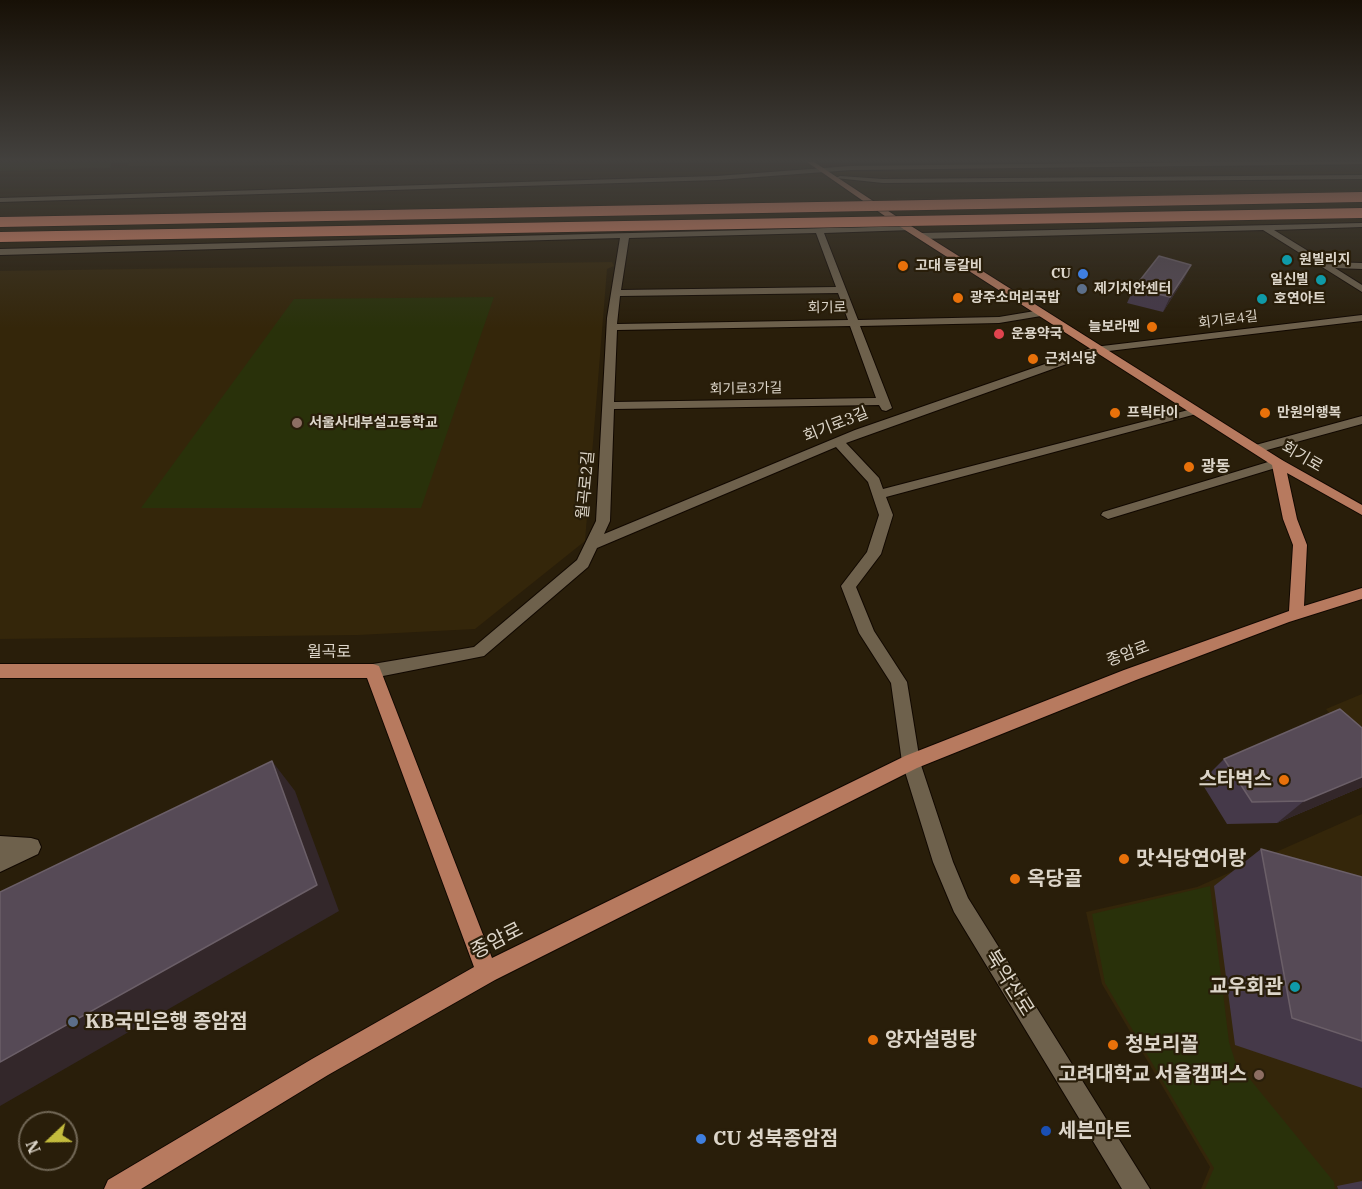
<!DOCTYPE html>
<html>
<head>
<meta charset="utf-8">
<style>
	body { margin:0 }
	#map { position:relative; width:1362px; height:1189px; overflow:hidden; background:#291e0a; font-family:"IBM Plex Serif",serif }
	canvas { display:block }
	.north { position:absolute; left:18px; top:1111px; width:60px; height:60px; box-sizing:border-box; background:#291e0a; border:2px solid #716756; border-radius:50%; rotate:248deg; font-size:16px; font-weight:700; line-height:24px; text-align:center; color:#dcd5c9 }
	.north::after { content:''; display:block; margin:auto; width:21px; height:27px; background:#c4bc3d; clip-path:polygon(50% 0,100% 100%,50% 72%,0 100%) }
</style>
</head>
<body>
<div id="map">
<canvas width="1362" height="1189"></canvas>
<div class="north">N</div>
</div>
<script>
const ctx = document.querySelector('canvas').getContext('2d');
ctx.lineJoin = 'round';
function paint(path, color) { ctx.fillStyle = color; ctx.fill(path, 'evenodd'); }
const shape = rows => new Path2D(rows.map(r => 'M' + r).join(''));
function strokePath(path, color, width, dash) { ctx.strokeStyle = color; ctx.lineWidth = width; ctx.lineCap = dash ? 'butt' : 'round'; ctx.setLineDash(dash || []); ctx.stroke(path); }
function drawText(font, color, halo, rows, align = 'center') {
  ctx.font = font + ' "IBM Plex Serif","Noto Sans KR",serif'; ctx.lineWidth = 4.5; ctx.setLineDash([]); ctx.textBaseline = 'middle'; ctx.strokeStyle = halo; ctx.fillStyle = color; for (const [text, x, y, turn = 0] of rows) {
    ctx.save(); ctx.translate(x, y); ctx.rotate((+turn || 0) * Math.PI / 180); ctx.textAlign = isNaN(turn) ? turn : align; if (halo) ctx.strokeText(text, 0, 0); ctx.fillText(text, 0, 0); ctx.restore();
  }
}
const built = shape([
	[129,162,782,162,783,163,128,166],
	[612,262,614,266,607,269,585,541,475,629,358,635,0,639,0,271],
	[1362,694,1362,756,1326,709],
	[1362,814,1362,1189,1201,1189,1210,1167,1102,984,1086,912,1197,887]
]);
const green = shape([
	[0,162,112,162,110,168,0,171],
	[494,297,421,508,141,508,294,299],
	[1210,886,1229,1042,1235,1061,1334,1182,1335,1189,1205,1189,1214,1168,1105,983,1092,914]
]);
const pier = shape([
	[1362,190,1362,218,930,225,917,215,0,236,0,223,900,203,894,198]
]);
const minor = shape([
	[1206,162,1362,162,1362,164,851,170,717,180,0,202,0,198,717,176,851,166,1206,162],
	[1362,175,1362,179,883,183,836,178,840,176,883,179,1362,175],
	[1362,223,1362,227,1274,230,1326,262,1362,263,1362,269,1335,268,1362,285,1362,292,1263,230,920,239,916,236,920,233,1362,223],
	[908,226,912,228,911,230,824,233,858,320,999,317,1041,310,1046,313,1041,316,999,323,860,326,892,408,886,411,882,410,879,405,614,409,610,521,604,534,855,430,1094,347,1362,315,1362,321,1100,352,846,443,879,478,883,489,1196,408,1202,411,1200,413,886,497,893,515,881,554,856,587,874,631,907,682,920,762,953,862,968,898,1150,1189,1122,1189,954,912,933,862,902,762,891,683,859,633,841,586,867,552,879,515,868,482,836,447,597,548,588,567,484,656,373,678,367,676,365,671,367,666,373,664,474,647,577,560,596,521,607,318,620,238,0,255,0,249,908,226],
	[816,233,836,287,621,290,629,238,816,233],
	[838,293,848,320,617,324,620,296,838,293],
	[850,326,876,398,614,402,617,330,850,326],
	[1362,416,1362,424,1256,453,1250,449,1252,446,1362,416],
	[1278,459,1282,460,1284,463,1282,466,1108,519,1101,515,1103,512,1278,459],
	[0,836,31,838,38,840,41,847,38,854,0,872,0,836]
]);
const major = shape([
	[807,162,814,162,911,226,1282,460,1362,505,1362,515,1287,473,1297,519,1307,545,1304,606,1362,588,1362,599,1289,622,1136,680,917,768,495,980,328,1075,141,1189,104,1189,108,1180,312,1059,474,967,367,678,0,678,0,664,373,664,379,666,492,958,905,756,1124,670,1289,611,1293,545,1283,519,1272,465,905,230,807,162]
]);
const highwayBridge = shape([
	[0,222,1362,197],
	[0,237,1362,213]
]);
const wall = shape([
	[1191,265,1184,279,1163,312,1127,303,1134,288],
	[1224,759,1362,787,1277,823,1227,824,1201,782],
	[1261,849,1362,877,1362,1088,1235,1045,1214,886],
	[1362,1181,1362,1189,1338,1189,1337,1186]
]);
const shadedWall = shape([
	[1191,265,1184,279,1163,312,1170,297],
	[272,761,295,791,339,911,0,1106,0,1062],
	[1362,777,1362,787,1277,823,1304,801]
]);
const building = shape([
	[1159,256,1191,265,1170,297,1134,288,1159,256],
	[1340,709,1362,728,1362,777,1304,801,1252,802,1224,759,1340,709],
	[272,761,317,885,0,1062,0,892,272,761],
	[1261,849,1362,877,1362,1041,1292,1018,1261,849]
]);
const markers = [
	[1287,260,6,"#0f9aa8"],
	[903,266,6,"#e8710a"],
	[1083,274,6,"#3f7fe0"],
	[1321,280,6,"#0f9aa8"],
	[1082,289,6,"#5c6f8a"],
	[958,298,6,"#e8710a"],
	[1262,299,6,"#0f9aa8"],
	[1152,327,6,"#e8710a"],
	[999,334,6,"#e0444e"],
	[1033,359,6,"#e8710a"],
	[1115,413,6,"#e8710a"],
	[1265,413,6,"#e8710a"],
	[297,423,6,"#8d6e63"],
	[1189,467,6,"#e8710a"],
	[1284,780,6,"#e8710a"],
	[1124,859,6,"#e8710a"],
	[1015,879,6,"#e8710a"],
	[1295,987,6,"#0f9aa8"],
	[73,1022,6,"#5c6f8a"],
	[873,1040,6,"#e8710a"],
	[1113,1045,6,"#e8710a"],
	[1259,1075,6,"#8d6e63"],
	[1046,1131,6,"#1a4fb4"],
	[701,1139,6,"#3f7fe0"]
];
const farPoinames = [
	["원빌리지",1299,260],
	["고대 등갈비",915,266],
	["CU",1071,274,"right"],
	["일신빌",1309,280,"right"],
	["제기치안센터",1094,289],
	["광주소머리국밥",970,298],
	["호연아트",1274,299],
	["늘보라멘",1140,327,"right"],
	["운용약국",1011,334],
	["근처식당",1045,359],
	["프릭타이",1127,413],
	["만원의행복",1277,413],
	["서울사대부설고등학교",309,423]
];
const farStreetnames = [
	["회기로",827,308,-1],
	["회기로4길",1228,320,-7],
	["회기로3가길",746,389,-1]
];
const streetNames = [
	["회기로3길",836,425,-22],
	["회기로",1302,457,30],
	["월곡로2길",586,485,-85],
	["월곡로",329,652],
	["종암로",1128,654,-21]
];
const poiNames = [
	["광동",1201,467]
];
const nearPoinames = [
	["스타벅스",1272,780,"right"],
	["맛식당연어랑",1136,859],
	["옥당골",1027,879],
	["교우회관",1283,987,"right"],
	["KB국민은행 종암점",85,1022],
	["양자설렁탕",885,1040],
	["청보리꼴",1125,1045],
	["고려대학교 서울캠퍼스",1247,1075,"right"],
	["세븐마트",1058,1131],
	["CU 성북종암점",713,1139]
];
const nearStreetnames = [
	["종암로",497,941,-27],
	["북악산로",1009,983,58]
];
paint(built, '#34260a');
paint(green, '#29310a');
paint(pier, '#291e0a');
strokePath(minor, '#110800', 2);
strokePath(major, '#110800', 2);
paint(minor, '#6e614c');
paint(major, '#b77a5f');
strokePath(highwayBridge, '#110800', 11, []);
strokePath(highwayBridge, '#e88b6c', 10);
paint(wall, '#453949');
paint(shadedWall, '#33272a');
paint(building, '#564a56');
strokePath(building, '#6b5f68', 1.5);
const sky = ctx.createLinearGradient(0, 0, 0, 328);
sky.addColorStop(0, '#171006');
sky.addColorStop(0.49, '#43413e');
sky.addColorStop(1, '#43413e00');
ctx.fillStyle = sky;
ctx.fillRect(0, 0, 1362, 328);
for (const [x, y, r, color] of markers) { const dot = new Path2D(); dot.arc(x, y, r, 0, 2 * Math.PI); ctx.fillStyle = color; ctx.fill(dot); strokePath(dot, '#291e0a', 2); }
drawText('bold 14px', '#dcd5c9', '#291e0a', farPoinames, 'left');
drawText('14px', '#dcd5c9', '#291e0a', farStreetnames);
drawText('16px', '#dcd5c9', '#291e0a', streetNames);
drawText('bold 16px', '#dcd5c9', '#291e0a', poiNames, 'left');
drawText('bold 20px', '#dcd5c9', '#291e0a', nearPoinames, 'left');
drawText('20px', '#dcd5c9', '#291e0a', nearStreetnames);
</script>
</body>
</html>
